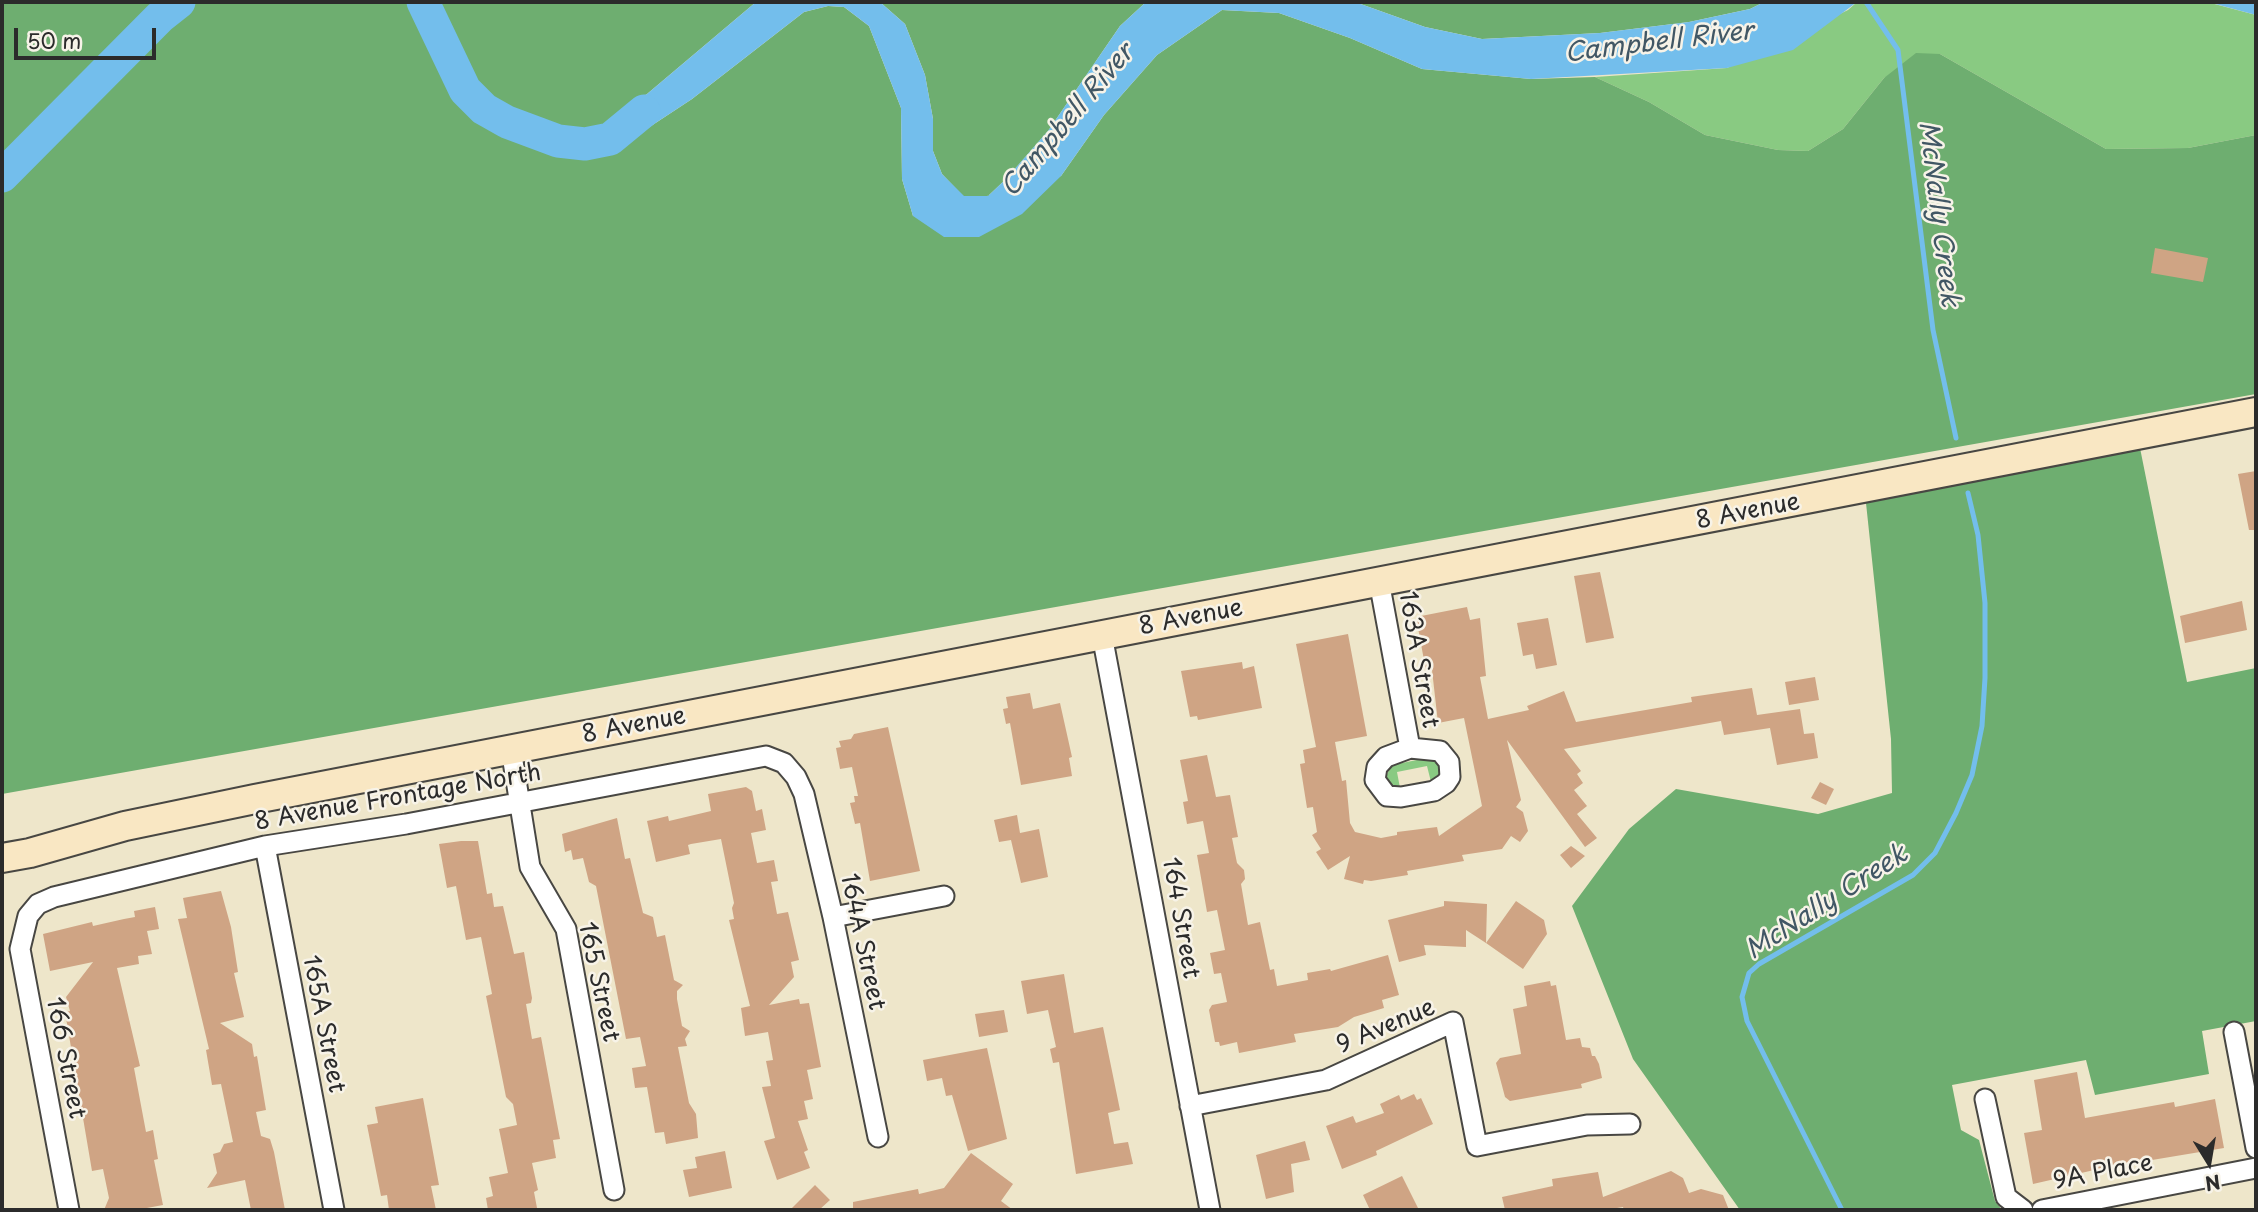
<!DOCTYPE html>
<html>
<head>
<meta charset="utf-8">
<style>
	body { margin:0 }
	#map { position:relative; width:2258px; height:1212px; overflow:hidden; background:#eee6ca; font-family:"Playpen Sans",sans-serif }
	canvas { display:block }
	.frame { position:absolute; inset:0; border:4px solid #2b2b2b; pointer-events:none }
	.north { position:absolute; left:2174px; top:1128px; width:70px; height:70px; -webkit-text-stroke:5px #f7f3e8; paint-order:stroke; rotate:169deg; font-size:19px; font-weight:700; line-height:28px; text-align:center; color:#2b2b2b }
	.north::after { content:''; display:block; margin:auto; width:24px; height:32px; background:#2b2b2b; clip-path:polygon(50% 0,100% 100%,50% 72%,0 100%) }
	.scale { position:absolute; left:14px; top:28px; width:142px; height:32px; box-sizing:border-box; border:4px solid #2b2b2b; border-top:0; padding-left:9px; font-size:21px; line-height:24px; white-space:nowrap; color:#2b2b2b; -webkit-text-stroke:5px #f7f3e8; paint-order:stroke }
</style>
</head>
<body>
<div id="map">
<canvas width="2258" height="1212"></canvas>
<div class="frame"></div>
<div class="north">N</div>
<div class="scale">50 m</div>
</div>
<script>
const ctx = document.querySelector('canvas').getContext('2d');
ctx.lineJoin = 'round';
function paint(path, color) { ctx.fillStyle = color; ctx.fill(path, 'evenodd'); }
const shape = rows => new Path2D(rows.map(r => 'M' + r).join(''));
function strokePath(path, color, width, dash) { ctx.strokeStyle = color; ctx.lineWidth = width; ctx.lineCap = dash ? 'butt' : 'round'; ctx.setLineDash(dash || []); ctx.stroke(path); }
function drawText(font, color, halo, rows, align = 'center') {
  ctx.font = font + ' "Playpen Sans",sans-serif'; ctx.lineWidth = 5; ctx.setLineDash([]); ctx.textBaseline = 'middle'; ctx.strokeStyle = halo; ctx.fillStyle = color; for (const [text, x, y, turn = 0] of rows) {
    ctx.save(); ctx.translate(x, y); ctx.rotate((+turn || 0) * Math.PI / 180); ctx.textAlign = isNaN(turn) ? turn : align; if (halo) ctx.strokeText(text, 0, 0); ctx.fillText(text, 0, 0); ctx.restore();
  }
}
const green = shape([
	[1857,2,2207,2,2256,15,2256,135,2188,148,2106,149,1940,54,1884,78,1843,129,1808,151,1778,150,1705,135,1649,102,1595,77,1727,68,1848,10],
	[1427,758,1435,760,1440,766,1439,778,1431,782,1427,766,1397,772,1400,788,1393,787,1385,778,1392,765]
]);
const forest = shape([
	[2,2,756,2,647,94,617,114,610,138,648,128,692,99,804,12,828,6,844,7,869,26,901,108,902,179,913,216,1061,176,1104,115,1157,55,1222,10,1279,13,1350,38,1422,69,1531,79,1595,77,1649,102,1705,135,1778,150,1808,151,1843,129,1884,78,1916,53,1940,54,2106,149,2188,148,2256,135,2256,394,2,794],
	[880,2,1146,2,1120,26,1048,131,1006,179,988,196,963,196,942,174,933,151,933,119,925,75,905,24],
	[1355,2,1764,2,1750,9,1689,22,1600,33,1482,39,1425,27],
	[2140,448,2187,682,2256,668,2256,1021,2202,1031,2209,1074,2095,1095,2086,1060,1952,1085,1961,1130,1979,1140,1995,1201,2002,1210,1740,1210,1633,1059,1572,906,1629,829,1676,789,1818,814,1892,793,1891,739,1866,503]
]);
const water = shape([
	[756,2,880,2,905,24,925,75,933,119,933,151,942,174,964,196,988,196,1006,179,1048,131,1120,26,1146,2,1355,2,1425,27,1482,39,1600,33,1689,22,1750,9,1764,2,1857,2,1793,50,1727,68,1531,79,1422,69,1350,38,1279,13,1222,10,1157,55,1104,115,1061,176,1022,214,979,237,944,237,913,216,902,179,901,108,869,26,844,7,828,6,804,12,692,99,648,128,610,139,617,114,647,94],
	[2207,2,2256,2,2256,15,2208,2]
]);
const stream = shape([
	[1866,2,1898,50,1933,330,1956,438],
	[1842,1210,1747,1021,1742,997,1749,973,1759,964,1913,875,1935,853,1956,813,1972,775,1982,726,1985,678,1985,603,1978,535,1968,493]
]);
const river = shape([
	[423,2,465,90,484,109,507,122,558,141,585,144,610,139,644,111],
	[2,176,160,17,179,2]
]);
const building = shape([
	[2155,248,2208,258,2203,282,2151,273],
	[2256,471,2256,530,2249,530,2238,474],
	[1600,572,1614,638,1586,643,1574,576],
	[2242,601,2247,630,2185,643,2180,616],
	[1467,607,1470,620,1480,618,1486,676,1480,677,1488,719,1529,710,1527,706,1564,691,1576,722,1692,702,1691,697,1752,688,1757,715,1800,709,1804,734,1814,733,1818,758,1777,765,1770,728,1724,735,1721,721,1564,749,1581,771,1577,774,1583,783,1574,790,1587,806,1577,814,1597,838,1585,847,1507,740,1521,800,1516,807,1523,812,1528,831,1520,842,1511,836,1502,849,1462,855,1464,861,1407,871,1408,875,1371,881,1364,880,1363,884,1344,879,1350,856,1328,870,1316,852,1321,849,1312,835,1317,832,1313,807,1307,808,1300,764,1305,763,1303,750,1316,747,1296,644,1348,634,1367,736,1335,742,1342,781,1346,780,1350,823,1355,832,1381,838,1397,835,1397,832,1437,827,1439,836,1482,806,1464,718,1438,723,1432,670,1426,671,1416,617],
	[1548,618,1557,665,1536,669,1533,654,1523,656,1517,623],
	[1242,662,1243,669,1254,666,1262,708,1198,720,1197,716,1190,717,1181,671],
	[1815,677,1819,700,1789,705,1785,682],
	[1030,693,1033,709,1060,703,1072,757,1069,758,1072,776,1021,785,1010,723,1006,724,1003,709,1008,708,1006,697],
	[888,727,920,871,870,881,860,823,855,824,850,803,855,802,854,796,858,796,852,767,840,769,836,748,841,747,839,741,851,739,854,734],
	[1207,755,1216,797,1230,795,1238,837,1232,838,1237,863,1244,870,1245,879,1241,884,1248,925,1260,922,1270,970,1274,969,1277,986,1308,980,1307,973,1330,969,1331,971,1388,955,1399,995,1382,1000,1384,1008,1354,1017,1338,1027,1294,1034,1296,1042,1239,1053,1237,1042,1220,1046,1219,1042,1215,1042,1209,1010,1212,1005,1227,1002,1221,973,1214,974,1210,953,1225,950,1217,910,1207,912,1197,855,1209,853,1203,821,1187,824,1183,802,1188,801,1180,760],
	[1820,782,1834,789,1826,805,1811,798],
	[746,787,752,791,756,811,762,809,766,830,751,833,757,863,774,860,778,881,771,882,777,914,788,912,799,960,791,962,794,977,769,1005,799,999,800,1004,809,1003,821,1067,807,1070,813,1099,804,1101,808,1119,798,1121,808,1150,804,1152,810,1168,777,1180,764,1141,775,1138,762,1087,771,1086,766,1061,773,1060,768,1032,745,1036,741,1008,750,1006,729,920,734,919,732,908,734,903,721,839,691,844,688,845,690,854,656,862,647,821,668,816,669,821,711,811,708,794],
	[1017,815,1020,833,1039,829,1048,877,1021,883,1011,840,999,842,994,820],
	[617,818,625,859,630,858,643,913,653,917,657,937,665,935,674,980,683,985,677,991,677,999,682,1026,690,1031,685,1039,687,1046,678,1047,689,1103,696,1114,698,1138,666,1144,664,1132,655,1133,647,1087,635,1088,632,1068,646,1066,640,1037,626,1039,596,886,589,882,583,858,573,860,571,850,565,852,562,834],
	[461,841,478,841,487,894,492,893,494,907,503,906,514,954,524,952,532,998,531,1003,526,1004,532,1039,541,1037,556,1118,560,1139,553,1140,556,1158,532,1163,538,1190,534,1192,537,1208,532,1210,488,1210,486,1198,493,1196,489,1177,508,1173,499,1129,517,1125,513,1104,506,1097,486,996,492,994,481,937,466,940,456,886,447,888,439,844],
	[1571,846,1585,856,1571,868,1560,855],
	[221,891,231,927,238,972,234,973,244,1017,220,1023,252,1044,254,1057,257,1056,266,1110,256,1112,261,1136,270,1139,274,1152,285,1210,251,1210,245,1180,207,1188,217,1173,213,1154,220,1152,224,1144,233,1142,221,1084,212,1085,206,1050,209,1049,178,919,187,918,183,898],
	[1444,901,1487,904,1486,943,1466,930,1466,947,1424,945,1426,955,1399,962,1388,920,1444,906],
	[1516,901,1544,920,1547,934,1523,969,1486,943],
	[155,907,159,929,147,931,152,954,138,956,139,964,117,968,140,1066,134,1068,146,1132,153,1130,158,1159,154,1160,163,1205,136,1210,104,1210,109,1198,103,1169,92,1171,65,1012,70,1011,66,997,93,962,50,971,43,934,92,922,93,926,124,919,135,917,134,911],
	[1064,974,1074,1033,1103,1027,1120,1110,1108,1113,1114,1144,1128,1142,1133,1164,1076,1174,1059,1062,1053,1063,1050,1049,1056,1047,1048,1010,1027,1014,1021,981],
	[1550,981,1551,986,1556,985,1566,1040,1580,1038,1582,1047,1590,1048,1592,1056,1595,1056,1599,1064,1602,1078,1581,1084,1582,1088,1510,1101,1505,1097,1496,1063,1500,1058,1521,1054,1513,1009,1527,1006,1524,986],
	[1004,1010,1008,1032,979,1037,975,1014],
	[987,1048,1007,1139,968,1151,952,1095,946,1096,942,1078,927,1081,923,1060],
	[2077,1072,2085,1118,2174,1102,2175,1107,2215,1099,2224,1148,2152,1160,2151,1157,2033,1184,2024,1133,2042,1130,2034,1080],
	[1414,1094,1417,1100,1421,1098,1433,1124,1376,1151,1377,1155,1342,1169,1326,1126,1353,1116,1356,1123,1384,1113,1380,1104,1399,1095,1401,1100],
	[423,1098,439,1185,431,1186,436,1210,389,1210,387,1195,381,1196,367,1125,378,1123,375,1107],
	[1305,1141,1310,1160,1291,1164,1294,1192,1266,1199,1256,1155],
	[725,1151,732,1188,689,1197,683,1170,697,1168,695,1157],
	[971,1153,1013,1184,1001,1201,1013,1210,853,1210,853,1202,918,1189,919,1194,944,1188],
	[1671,1171,1683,1178,1689,1193,1701,1189,1723,1195,1729,1210,1624,1210,1623,1207,1605,1210,1505,1210,1502,1197,1553,1186,1552,1179,1598,1172,1603,1197],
	[1402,1176,1419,1210,1370,1210,1363,1195],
	[815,1185,830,1200,819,1210,790,1210]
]);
const minor = shape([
	[1379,581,1410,748],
	[1102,635,1210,1210],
	[1410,748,1440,751,1449,762,1450,777,1446,783,1434,791,1401,797,1387,796,1375,780,1377,767,1386,757,1410,748],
	[511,749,530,867,566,929,614,1190],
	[265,846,334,1210],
	[833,917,944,896],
	[2234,1032,2256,1148],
	[1985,1099,2006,1197,2023,1210],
	[1190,1106,1326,1080,1453,1022,1477,1146,1587,1125,1630,1124],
	[69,1210,20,949,28,916,38,904,54,897,265,846,406,824,766,756,784,763,796,777,804,794,833,917,878,1137],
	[2042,1210,2256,1168]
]);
const secondary = shape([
	[2,858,30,853,125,826,255,799,2256,412]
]);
const streetNames = [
	["8 Avenue",1748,512,-11],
	["8 Avenue",1191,618,-11],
	["163A Street",1418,660,80],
	["8 Avenue",634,726,-11],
	["8 Avenue Frontage North",398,798,-10],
	["164 Street",1180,918,80],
	["164A Street",862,942,78],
	["165 Street",598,982,78],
	["165A Street",323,1024,79],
	["9 Avenue",1386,1027,-23],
	["166 Street",65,1058,79],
	["9A Place",2103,1173,-11]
];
const waterNames = [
	["Campbell River",1659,43,-7],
	["Campbell River",1068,121,-50],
	["McNally Creek",1938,214,83],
	["McNally Creek",1827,903,-33]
];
paint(green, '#89ca82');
paint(forest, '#6eae70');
paint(water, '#73beec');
strokePath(stream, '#73beec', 5);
strokePath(river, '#73beec', 33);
paint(building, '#cfa484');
strokePath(minor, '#484743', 23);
strokePath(secondary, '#484743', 32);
strokePath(minor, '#fff', 19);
strokePath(secondary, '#f9e7c3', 28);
drawText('24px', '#2b2b2b', '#f7f3e8', streetNames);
drawText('italic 26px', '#415765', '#f7f3e8', waterNames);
</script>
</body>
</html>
